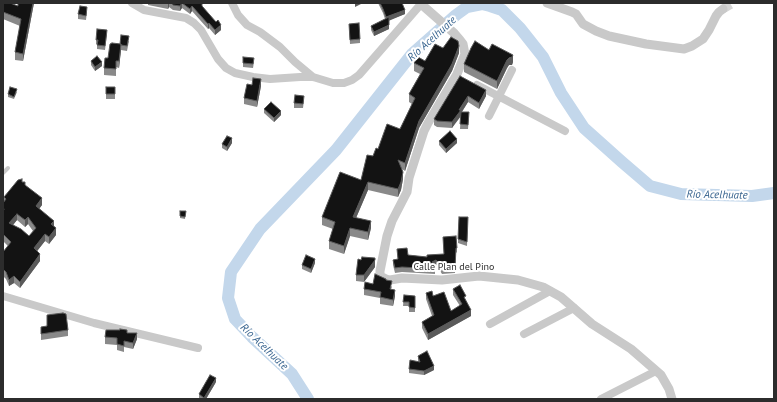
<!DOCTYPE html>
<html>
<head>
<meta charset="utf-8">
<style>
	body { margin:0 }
	#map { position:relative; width:777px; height:402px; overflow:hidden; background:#fff; font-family:"PT Sans",sans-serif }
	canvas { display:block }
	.frame { position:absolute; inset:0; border:4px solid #2c2c2c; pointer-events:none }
</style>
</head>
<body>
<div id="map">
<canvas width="777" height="402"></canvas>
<div class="frame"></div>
</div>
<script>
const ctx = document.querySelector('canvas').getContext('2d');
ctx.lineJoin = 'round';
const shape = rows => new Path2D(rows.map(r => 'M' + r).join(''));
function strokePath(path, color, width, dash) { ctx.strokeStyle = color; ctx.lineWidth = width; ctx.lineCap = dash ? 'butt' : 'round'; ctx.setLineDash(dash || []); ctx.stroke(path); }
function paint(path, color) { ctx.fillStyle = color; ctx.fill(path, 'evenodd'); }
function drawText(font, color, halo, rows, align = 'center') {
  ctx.font = font + ' "PT Sans",sans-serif'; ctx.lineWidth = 4; ctx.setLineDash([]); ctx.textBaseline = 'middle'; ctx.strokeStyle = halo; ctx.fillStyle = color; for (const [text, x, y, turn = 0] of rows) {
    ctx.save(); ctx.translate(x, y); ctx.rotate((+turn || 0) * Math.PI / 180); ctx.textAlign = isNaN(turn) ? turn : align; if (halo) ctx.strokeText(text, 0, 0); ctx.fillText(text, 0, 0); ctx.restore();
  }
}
const river = shape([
	[308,399,292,374,252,337,235,319,228,298,231,272,260,229,336,150,412,54,456,15,467,7,482,4,490,6,502,10,520,28,543,57,561,93,584,128,622,162,650,186,681,194,752,196,774,193]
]);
const tertiaryTunnel = shape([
	[723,9,733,3]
]);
const service = shape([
	[3,173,8,168]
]);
const minor = shape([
	[132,3,144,10,186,18,194,23,201,30,218,59,226,68,235,73,253,77,270,79,300,77,313,77,333,83,344,83,352,80,359,75,421,4],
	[232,3,238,15,247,25,260,32,280,47,295,62,313,77],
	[477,85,565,131],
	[489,116,512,70],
	[3,296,94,323,198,348],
	[490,324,550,291],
	[524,334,574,308],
	[601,399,656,371]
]);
const tertiary = shape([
	[422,3,421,4,454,33,460,40,463,44,465,54,457,74,428,123,424,131,409,178,407,192,392,221,387,236,380,271,380,275,382,277,386,279,390,280,402,278,442,280,479,276,518,280,543,287,561,297,592,324,631,349,661,375,669,389,672,399],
	[547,3,572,12,576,14,583,24,596,31,609,36,646,44,684,49,692,46,703,39,709,30,716,16,719,12,723,9]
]);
const wall = shape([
	[3,3,18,6,34,3,23,61,15,60,15,52,20,26,3,19],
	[148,3,202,3,202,6,221,30,215,35,209,28,208,29,192,11,190,14,182,8,180,11,173,10,169,7,168,9,148,5],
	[378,3,402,3,405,14,389,20,389,29,374,36,371,30,371,26,385,19,383,13],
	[87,11,86,20,78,19,78,14],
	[349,24,360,39,360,43,350,44],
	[107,34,105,50,97,49,97,44,96,44,96,40],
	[129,41,127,51,121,50,119,68,116,67,116,76,104,75,104,68,108,58,120,44],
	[443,48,459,53,452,71,419,128,405,171,402,169,403,179,401,190,398,197,368,190,356,218,371,228,368,240,350,236,344,254,329,249,329,241,333,229,322,225,322,217,361,180,373,156,378,149,400,129,412,104,409,102,409,94,420,74,414,71,414,63,425,61],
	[489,50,513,62,512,65,509,65,507,68,497,89,464,72,464,64],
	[243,57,254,62,253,68,243,67],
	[91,61,102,66,95,71,91,65],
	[460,76,486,96,479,109,468,102,462,112,469,116,468,129,460,129,461,112,452,128,437,127,434,125,434,119],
	[252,85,261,86,257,107,244,104,244,98],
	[106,87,115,87,115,99,106,99],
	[17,92,14,99,8,97,8,94],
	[304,100,303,108,294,108,294,103],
	[264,109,281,115,274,122,264,113],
	[439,141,457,143,446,153,439,145],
	[232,143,227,151,222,148,222,144],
	[22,182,42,205,39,209,54,226,56,235,49,244,45,241,37,251,40,261,20,288,14,283,9,286,6,279,3,276,3,252,8,246,3,241,3,203,4,201,4,197],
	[17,220,25,227,28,224,33,231,29,236,13,225],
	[180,211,186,211,185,219,180,218],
	[459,217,468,217,467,246,458,243],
	[443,237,457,248,457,252,456,253,455,273,442,274,436,264,434,266,435,269,435,274,402,272,395,273,393,265,393,260,398,259,397,249,408,255,427,257,444,254],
	[315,263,311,273,302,269,302,265],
	[375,264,375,267,364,282,356,281,356,275],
	[386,280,392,287,391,289,395,296,393,306,380,304,380,298,364,295,364,289,373,284],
	[453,289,466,301,471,316,428,340,422,328,422,322,432,316,426,299,426,293,433,296,451,311,460,306,453,295],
	[404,295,415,300,415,312,409,312,409,306,403,306],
	[41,327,68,330,68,336,41,340],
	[127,333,137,339,133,349,124,347,124,352,117,350,117,345,105,344,105,337],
	[418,356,434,370,424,375,409,373,409,369,418,362],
	[216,382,206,399,199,399,199,394]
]);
const shadedWall = shape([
	[33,3,34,3,23,61,23,54],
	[168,3,169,3,169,7,168,9],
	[182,3,182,8,180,11,180,6],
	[355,3,363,3,355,7],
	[192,6,192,11,190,14,190,9],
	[405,10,405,14,386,22,386,17],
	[209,23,209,28,208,29,208,24],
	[221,25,221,30,215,35,215,30],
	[389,25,389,29,374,36,374,32],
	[121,44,121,50,119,68,119,61],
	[459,46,459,53,452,71,419,128,405,171,405,163,419,121],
	[513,55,513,62,512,65,509,65,507,68,497,89,497,81,507,60],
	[102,62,102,66,95,71,95,67],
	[261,79,261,86,257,107,257,101],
	[486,90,486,96,479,109,479,103],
	[468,96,468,102,461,113,461,116,452,128,452,122],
	[281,111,281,115,274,122,274,118],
	[232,138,232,143,227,151,227,147],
	[457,139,457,143,446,153,446,149],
	[403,172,403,179,401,190,398,197,398,189],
	[368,182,368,190,353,225,353,217],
	[42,198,42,205,36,213,36,206],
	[17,214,17,220,9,230,9,223],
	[28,217,28,224,25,227,25,220],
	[54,221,54,227,51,224],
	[371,221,371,228,368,240,368,232],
	[56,228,56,235,49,244,49,237],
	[350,228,350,236,344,254,344,246],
	[45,234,45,241,34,255,34,248],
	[40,254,40,261,20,288,20,282],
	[375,258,375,267,364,282,364,275],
	[315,259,315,263,311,273,311,269],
	[436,260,436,264,432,266,432,262],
	[14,276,14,283,9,286,9,280],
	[395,290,395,296,393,306,393,300],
	[471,310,471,316,428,340,428,334],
	[137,333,137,339,133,349,133,343],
	[434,366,434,370,424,375,424,371],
	[216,378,216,382,206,399,204,399,204,398]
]);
const building = shape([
	[3,3,10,3,18,6,18,3,33,3,23,54,15,52,21,19,3,12,3,3],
	[171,3,202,3,202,6,216,22,218,20,221,25,215,30,209,23,208,24,192,6,190,9,182,3,180,6,173,5,171,3],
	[380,3,402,3,405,10,386,17,383,9,380,3],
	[80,6,87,7,86,16,78,14,80,6],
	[389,17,389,25,374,32,371,26,389,17],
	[359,23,360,39,350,40,349,24,359,23],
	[97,29,107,30,105,46,97,45,98,40,96,40,97,29],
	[121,35,129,36,127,46,121,45,121,44,120,44,121,35],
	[451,37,458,41,459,46,452,64,419,121,405,163,398,160,403,172,401,182,398,189,368,182,353,217,371,221,368,232,350,228,344,246,329,241,335,222,322,217,340,172,361,180,367,155,373,156,376,148,378,149,387,124,400,129,415,98,409,94,424,68,414,63,418,57,425,61,435,44,443,48,451,37],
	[475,41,489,50,492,44,513,55,512,57,509,58,507,60,497,81,464,64,471,48,475,41],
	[112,43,121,44,119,61,116,61,116,69,104,68,105,58,108,58,110,44,112,43],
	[97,56,102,62,95,67,91,61,97,56],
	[243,57,254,58,253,64,243,63,243,57],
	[460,76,486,90,479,103,468,96,459,110,461,110,452,122,437,121,434,119,460,76],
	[253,78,261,79,257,101,244,98,247,84,252,85,253,78],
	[10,87,17,89,14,97,8,94,10,87],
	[106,87,115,87,115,94,106,94,106,87],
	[295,95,304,96,303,104,294,103,295,95],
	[271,102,281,111,274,118,264,109,271,102],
	[461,112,469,112,468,125,460,124,461,112],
	[450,131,457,139,446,149,439,141,450,131],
	[227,136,232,138,227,147,222,144,227,136],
	[22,179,22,182,25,182,25,185,42,198,36,206,54,221,51,224,56,228,49,237,45,234,34,248,40,254,20,282,14,276,9,280,6,272,3,269,3,252,11,242,3,234,3,210,4,210,3,206,4,205,3,205,3,203,6,199,4,197,18,180,22,179],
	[17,214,25,220,28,217,36,228,29,236,21,229,9,223,17,214],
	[180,211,186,211,185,217,180,216,180,211],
	[459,217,468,217,467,242,458,239,459,217],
	[456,236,457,248,456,248,455,268,442,269,436,260,432,262,435,269,402,267,395,268,393,260,398,259,397,249,407,248,408,255,427,257,427,255,444,254,443,237,456,236],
	[306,255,315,259,311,269,302,265,306,255],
	[362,257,375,258,375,260,364,275,356,275,358,259,361,260,362,257],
	[375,274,386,279,386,280,392,281,390,289,395,290,393,300,380,297,381,292,364,289,365,282,373,284,375,274],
	[460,285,466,296,464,297,471,310,428,334,422,322,434,315,426,293,432,291,433,296,444,292,451,311,462,304,453,289,460,285],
	[404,295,415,296,415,308,409,307,409,302,403,302,404,295],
	[63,313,66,314,68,330,41,334,41,327,47,326,47,315,63,313],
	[120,329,127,330,127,333,137,333,133,343,124,341,124,346,117,344,117,338,105,337,106,330,120,330,120,329],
	[427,351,434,366,424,371,409,369,410,360,420,362,418,356,427,351],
	[210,375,216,378,204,398,199,394,210,375]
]);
const streetNames = [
	["Calle Plan del Pino",454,267]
];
const waterNames = [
	["Río Acelhuate",432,39,-42],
	["Río Acelhuate",717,195,1],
	["Río Acelhuate",264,347,44]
];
strokePath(river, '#c3d7eb', 12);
strokePath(tertiaryTunnel, '#d5d5d5', 9, [9, 4.5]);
strokePath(service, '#c9c9c9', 4);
strokePath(minor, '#c9c9c9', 8);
strokePath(tertiary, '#c9c9c9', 9);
paint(wall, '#898989');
paint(shadedWall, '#5a5a5a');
paint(building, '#131313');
strokePath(building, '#5a5a5a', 1);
drawText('10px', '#2c2c2c', '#fff', streetNames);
drawText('italic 11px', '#38648f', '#fff', waterNames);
</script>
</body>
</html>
